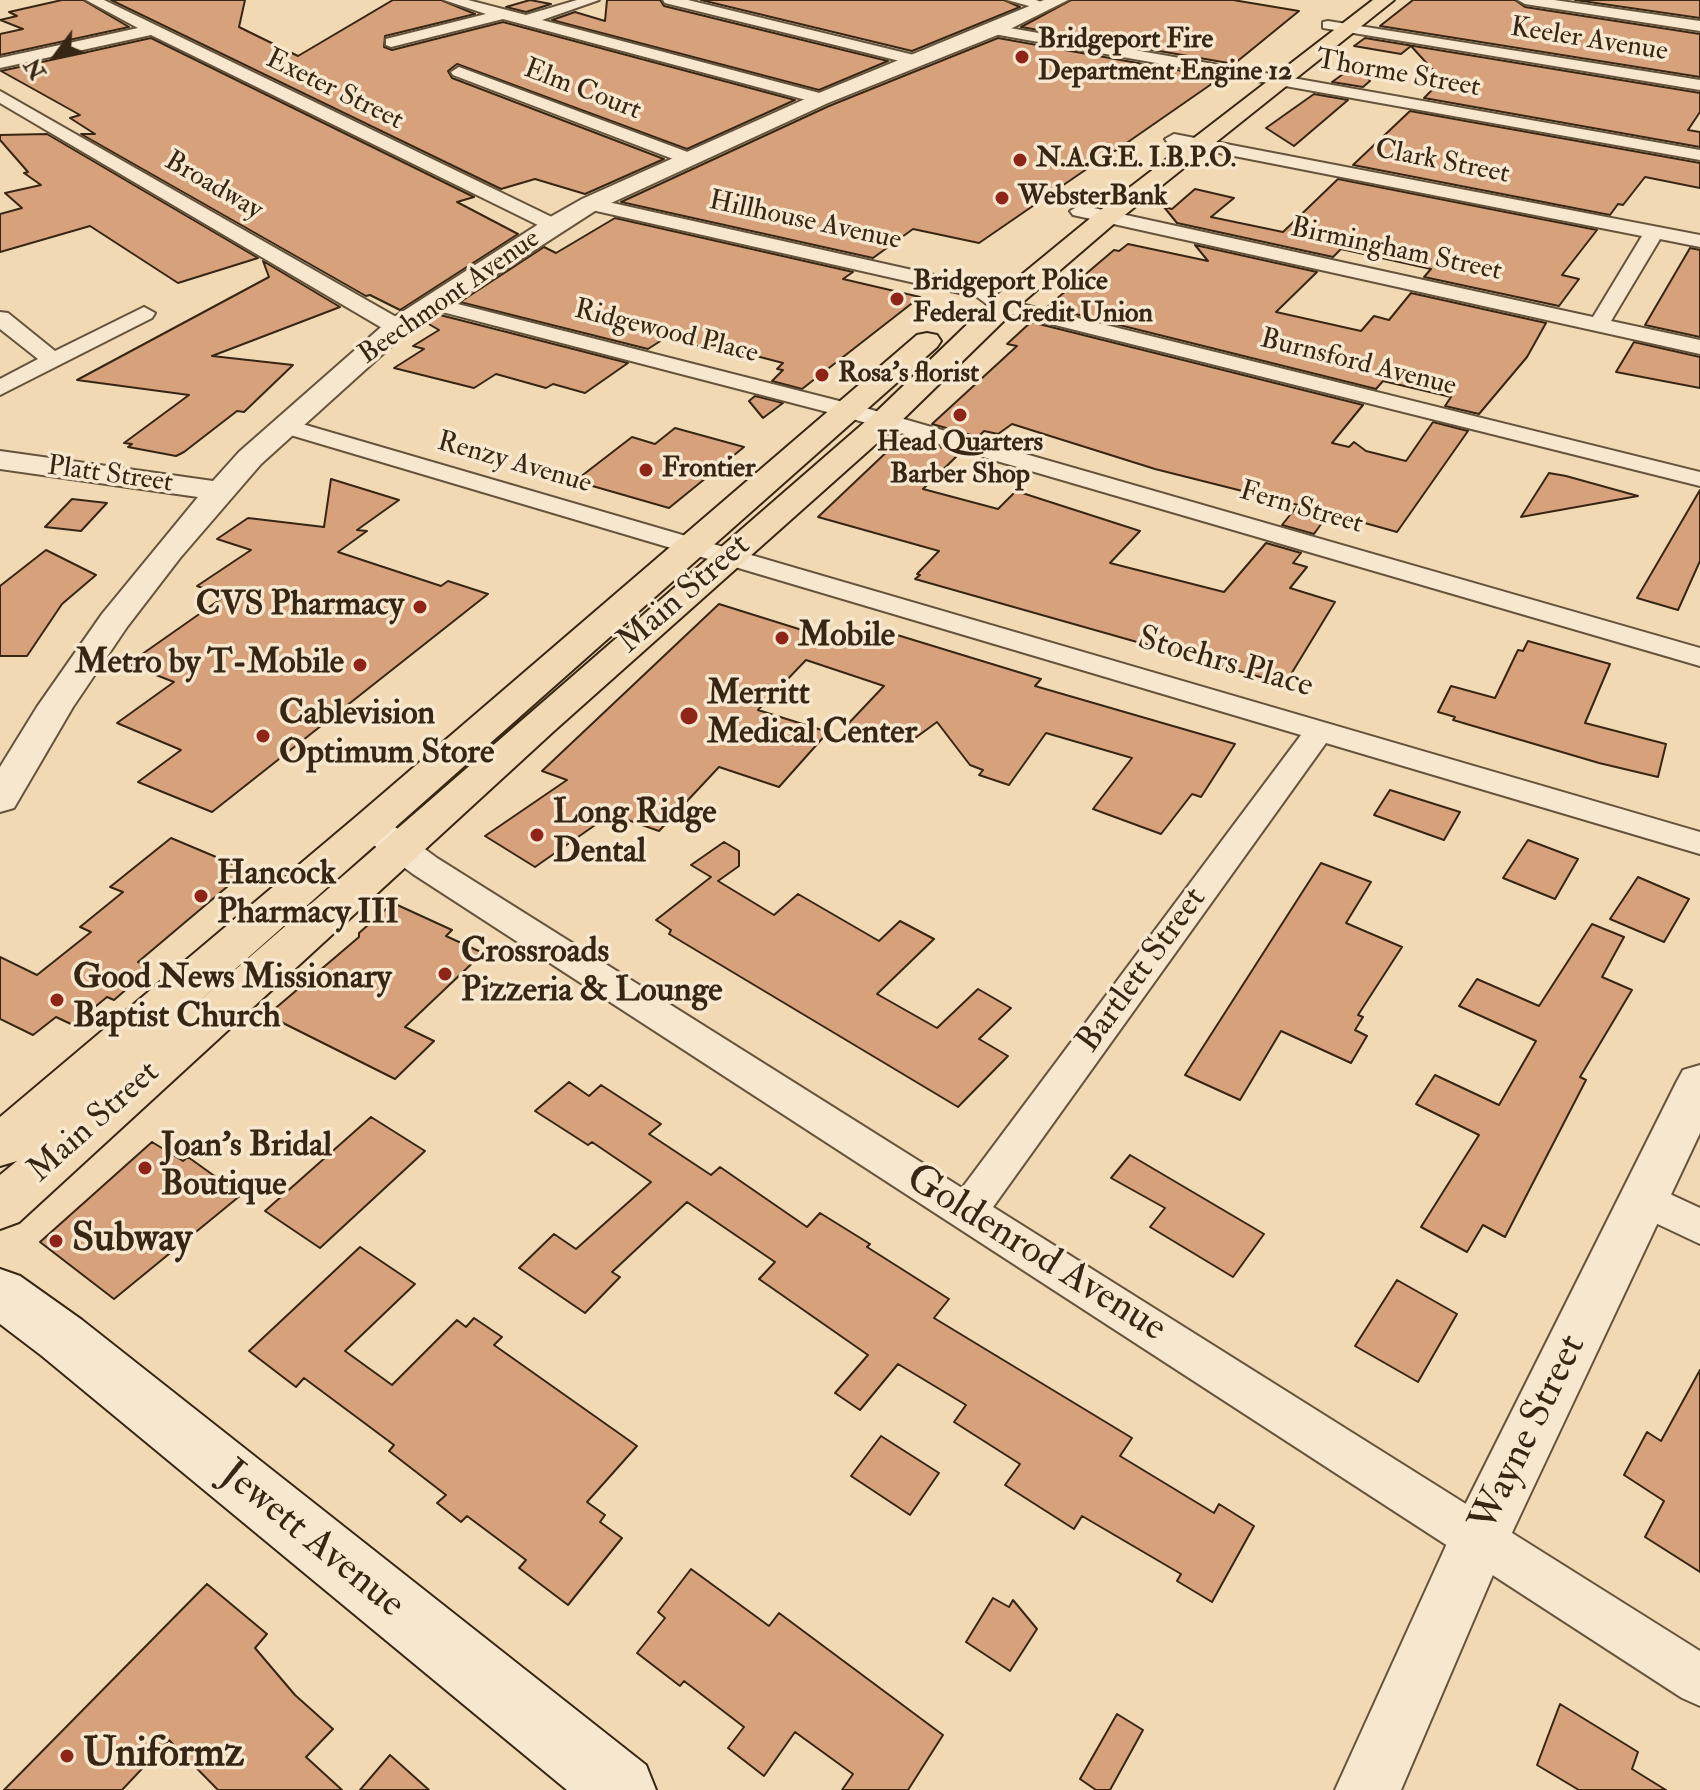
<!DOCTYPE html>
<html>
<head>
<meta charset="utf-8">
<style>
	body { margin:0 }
	#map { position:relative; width:1700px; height:1790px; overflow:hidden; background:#f1dab3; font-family:"IM FELL Double Pica",serif }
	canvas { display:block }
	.north { position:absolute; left:16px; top:16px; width:80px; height:80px; -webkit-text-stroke:6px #f6e7ce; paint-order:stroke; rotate:238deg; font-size:22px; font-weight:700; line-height:32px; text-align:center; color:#372613 }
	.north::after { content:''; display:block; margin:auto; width:28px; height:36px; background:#372613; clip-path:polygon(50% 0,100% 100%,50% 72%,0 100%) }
</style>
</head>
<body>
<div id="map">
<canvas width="1700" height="1790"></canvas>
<div class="north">N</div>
</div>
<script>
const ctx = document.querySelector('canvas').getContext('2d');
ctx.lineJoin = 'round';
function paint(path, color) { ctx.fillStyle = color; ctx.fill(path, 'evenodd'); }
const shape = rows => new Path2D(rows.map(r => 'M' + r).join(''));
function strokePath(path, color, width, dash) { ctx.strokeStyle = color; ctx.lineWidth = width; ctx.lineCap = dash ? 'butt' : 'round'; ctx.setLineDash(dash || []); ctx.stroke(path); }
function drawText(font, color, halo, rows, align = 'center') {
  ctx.font = font + ' "IM FELL Double Pica",serif'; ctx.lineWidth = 7; ctx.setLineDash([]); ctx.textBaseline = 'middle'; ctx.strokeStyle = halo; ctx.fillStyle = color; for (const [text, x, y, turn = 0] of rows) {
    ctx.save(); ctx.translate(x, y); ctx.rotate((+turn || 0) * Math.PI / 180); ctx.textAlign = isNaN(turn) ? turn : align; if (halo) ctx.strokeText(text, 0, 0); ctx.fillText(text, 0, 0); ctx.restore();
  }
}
const building = shape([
	[62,0,83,0,129,27,0,55,0,34,23,29,0,20,17,16,9,12,62,0],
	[111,0,245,0,239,27,298,56,393,0,441,0,475,14,385,36,384,47,392,50,503,22,795,100,687,149,457,64,448,71,452,78,664,159,585,194,535,179,501,189,111,0],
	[530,0,551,4,526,12,506,7,530,0],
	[607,0,660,0,664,6,888,61,819,90,552,20,575,12,605,21,607,0],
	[701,0,1004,0,1020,7,912,51,701,0],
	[1071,0,1233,0,1299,11,1234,64,1021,27,1071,0],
	[1413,0,1515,0,1525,7,1700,34,1700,77,1380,26,1413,0],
	[1575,0,1700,0,1700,18,1575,0],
	[151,38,474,197,457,202,518,234,400,310,370,295,366,296,81,134,95,134,70,118,80,115,1,71,151,38],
	[998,38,1216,77,1209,82,1213,83,1115,151,1109,150,1094,164,979,243,913,229,873,258,621,202,829,106,998,38],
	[1365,38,1700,93,1700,112,1688,130,1700,132,1700,147,1424,98,1442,80,1411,46,1401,54,1354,46,1365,38],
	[1357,64,1370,81,1363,87,1332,82,1357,64],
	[1314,94,1348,100,1294,146,1266,128,1314,94],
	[1410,111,1700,163,1700,188,1645,177,1623,205,1618,204,1610,215,1353,165,1410,111],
	[47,134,258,258,178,283,90,226,0,252,0,214,22,208,5,193,41,185,24,173,28,172,0,140,0,135,47,134],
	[1338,179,1597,230,1562,275,1579,279,1559,306,1424,277,1431,269,1341,249,1333,257,1177,223,1164,207,1172,209,1195,189,1234,198,1211,217,1283,232,1338,179],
	[615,218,853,272,843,279,920,297,802,389,772,381,783,370,777,369,783,363,714,345,702,347,665,338,648,349,460,302,544,247,556,253,615,218],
	[1128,244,1208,261,1195,245,1317,272,1276,312,1361,331,1374,316,1389,320,1411,293,1546,323,1527,357,1479,414,1445,406,1451,397,1383,381,1376,389,1047,307,1114,250,1119,251,1128,244],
	[1690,248,1700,250,1700,337,1645,325,1690,248],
	[263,261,340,307,212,356,293,365,244,412,237,411,184,452,176,456,128,447,132,444,124,443,189,395,77,380,269,277,263,261],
	[440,315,628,363,585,393,553,384,546,388,496,374,474,388,394,368,424,349,413,346,439,330,427,323,440,315],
	[1031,322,1363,405,1332,443,1349,447,1354,442,1366,451,1406,461,1433,422,1468,431,1397,532,1329,513,1314,534,1282,525,1298,505,1155,469,1012,424,998,434,984,431,978,437,932,424,1017,346,1007,344,1031,322],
	[1634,342,1700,357,1700,388,1616,372,1634,342],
	[755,396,783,403,763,418,749,401,755,396],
	[675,428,744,447,669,508,575,481,632,437,655,444,675,428],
	[916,440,960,453,923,489,998,509,1016,491,1140,531,1110,563,1224,592,1266,543,1301,553,1293,563,1307,567,1290,588,1335,602,1285,684,915,579,920,575,917,574,939,551,818,517,893,446,906,450,916,440],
	[1549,473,1566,476,1638,496,1521,517,1549,473],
	[331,479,399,500,357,530,367,531,338,552,441,586,448,581,488,594,212,812,138,782,181,750,117,723,174,682,128,664,225,596,197,586,251,550,217,539,248,518,324,527,331,479],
	[1700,490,1700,561,1678,610,1637,598,1700,490],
	[72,499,107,503,81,531,45,527,72,499],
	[46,550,96,575,62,604,27,656,0,656,0,586,46,550],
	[719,604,853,646,871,627,1041,679,1035,686,1235,744,1201,797,1192,794,1161,834,1093,809,1132,758,1046,733,1009,785,979,775,983,770,970,765,937,722,907,744,848,724,884,686,806,660,758,710,828,732,779,787,719,767,659,831,611,814,535,867,485,836,567,780,542,771,719,604],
	[1528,641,1610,664,1585,723,1666,744,1658,777,1599,763,1453,720,1455,717,1438,712,1451,686,1495,698,1518,650,1523,651,1528,641],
	[1390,790,1460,812,1444,840,1374,815,1390,790],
	[171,838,247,870,138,962,151,968,114,1000,107,997,73,1025,56,1017,33,1035,0,1019,0,957,37,975,91,932,80,927,123,892,110,887,171,838],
	[1528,840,1578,859,1555,899,1503,878,1528,840],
	[724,842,739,851,739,866,718,881,774,915,798,894,879,941,900,921,934,939,877,994,937,1028,978,989,1011,1008,979,1039,1008,1056,958,1107,669,934,671,930,656,920,711,877,691,865,724,842],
	[1321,863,1371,882,1346,923,1402,947,1358,1015,1363,1017,1355,1030,1367,1036,1351,1063,1281,1031,1240,1100,1185,1075,1321,863],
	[1638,877,1689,899,1664,942,1610,919,1638,877],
	[393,903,452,930,446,936,483,953,405,1027,434,1041,395,1079,273,1018,278,1015,271,1012,359,937,359,933,393,903],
	[1592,924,1624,937,1602,977,1632,990,1580,1077,1586,1080,1505,1237,1483,1225,1467,1252,1421,1227,1479,1135,1416,1104,1435,1075,1499,1105,1536,1041,1459,1006,1477,979,1539,1006,1592,924],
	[569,1082,589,1096,601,1085,661,1124,649,1134,711,1175,720,1167,807,1227,820,1213,870,1244,867,1247,949,1299,934,1318,1132,1438,1120,1456,1214,1513,1219,1504,1254,1526,1212,1602,1177,1581,1181,1574,1082,1516,1074,1529,1005,1485,1020,1464,954,1422,966,1405,898,1364,860,1410,835,1393,868,1355,759,1279,775,1262,687,1202,612,1272,620,1277,585,1313,519,1268,554,1234,576,1249,651,1182,592,1142,588,1145,535,1111,569,1082],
	[371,1117,425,1151,320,1248,265,1211,371,1117],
	[152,1142,183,1161,188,1157,241,1195,114,1299,40,1242,152,1142],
	[1130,1155,1264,1234,1233,1277,1150,1227,1165,1208,1111,1178,1130,1155],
	[360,1247,415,1284,345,1351,392,1385,457,1320,466,1327,474,1318,502,1337,494,1345,637,1446,587,1502,605,1515,600,1522,622,1538,568,1605,519,1568,526,1560,467,1516,461,1522,437,1503,446,1495,389,1451,394,1445,304,1378,296,1387,249,1351,360,1247],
	[1397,1280,1457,1314,1418,1382,1355,1346,1397,1280],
	[1700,1370,1700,1572,1645,1537,1664,1501,1624,1475,1647,1432,1661,1441,1700,1370],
	[881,1436,939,1473,910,1515,851,1476,881,1436],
	[691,1569,769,1626,779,1613,943,1735,908,1790,842,1790,853,1774,795,1732,764,1776,728,1748,744,1727,684,1681,680,1686,637,1653,665,1618,658,1612,691,1569],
	[207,1584,267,1634,255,1648,295,1695,333,1729,306,1757,342,1790,218,1790,169,1740,122,1790,4,1790,207,1584],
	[993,1598,1009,1607,1013,1600,1037,1629,1010,1671,966,1642,993,1598],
	[1560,1704,1638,1752,1632,1769,1666,1790,1579,1790,1537,1765,1560,1704],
	[1117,1714,1143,1730,1110,1790,1096,1790,1080,1779,1117,1714],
	[390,1755,429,1790,360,1790,390,1755]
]);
const minor = shape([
	[86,0,104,0,560,221,563,225,560,229,546,229,151,35,0,68,0,58,138,28,86,0],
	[444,0,468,0,526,15,577,0,599,0,542,20,827,95,829,99,821,104,503,19,391,47,386,45,386,39,486,14,444,0],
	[663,0,688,0,922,57,924,60,916,65,665,3,663,0],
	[1007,0,1036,0,1051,6,1044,10,1007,0],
	[1518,0,1554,0,1700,21,1700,31,1525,4,1518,0],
	[1328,21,1700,80,1700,90,1323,28,1323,22,1328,21],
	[993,25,1700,150,1700,160,988,33,985,30,993,25],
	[459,67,693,154,696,158,693,162,681,162,453,75,451,72,459,67],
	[0,91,405,322,408,327,405,332,389,332,0,103,0,91],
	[1174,134,1700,235,1700,247,1660,239,1611,321,1700,340,1700,354,1073,215,1070,211,1080,205,1593,317,1642,236,1168,143,1165,139,1174,134],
	[590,198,984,286,1009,301,1700,472,1700,486,995,310,977,297,583,208,581,204,583,200,590,198],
	[434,298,855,405,1700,648,1700,666,839,415,427,308,423,304,427,300,434,298],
	[144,307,155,313,152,318,0,395,0,379,38,359,0,329,0,312,8,313,55,351,144,307],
	[285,419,1700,832,1700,854,1326,743,993,1207,1700,1651,1700,1706,1682,1698,413,874,367,840,363,832,367,824,379,821,391,824,437,858,962,1188,1301,735,277,431,273,426,277,421,285,419],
	[1644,1182,1700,1208,1700,1244,1630,1211,1624,1199,1630,1187,1644,1182]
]);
const tertiary = shape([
	[1044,0,1068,0,1000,34,828,103,598,209,406,333,261,464,180,558,127,627,73,707,14,808,0,812,0,767,37,707,102,614,198,497,0,469,0,451,213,481,239,452,388,321,545,220,582,199,814,95,1044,0],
	[1700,1065,1700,1133,1501,1556,1401,1790,1335,1790,1459,1517,1676,1083,1683,1070,1700,1065]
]);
const secondary = shape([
	[0,1269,20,1276,82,1320,646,1765,656,1790,567,1790,42,1356,0,1324,0,1269]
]);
const primary = shape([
	[1373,0,1394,0,1116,222,1023,302,895,427,555,730,19,1222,0,1229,0,1175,17,1161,0,1166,0,1117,357,816,917,335,927,333,937,335,941,341,937,347,198,1002,873,415,1003,290,1098,212,1373,0]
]);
const markers = [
	[1022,57,8,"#8f2418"],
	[1020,160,8,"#8f2418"],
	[1002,198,8,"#8f2418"],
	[897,299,8,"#8f2418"],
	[822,375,8,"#8f2418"],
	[960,415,8,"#8f2418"],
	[646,470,8,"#8f2418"],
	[420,607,8,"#8f2418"],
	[782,638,8,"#8f2418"],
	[360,665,8,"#8f2418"],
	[689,716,10,"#8f2418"],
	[263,736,8,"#8f2418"],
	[537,835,8,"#8f2418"],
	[201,896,8,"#8f2418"],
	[445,974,8,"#8f2418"],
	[57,1000,8,"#8f2418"],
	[145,1168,8,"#8f2418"],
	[56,1241,8,"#8f2418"],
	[67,1756,8,"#8f2418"]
];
const farPoinames = [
	["Bridgeport Fire",1038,41],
	["Department Engine 12",1038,73],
	["N.A.G.E. I.B.P.O.",1036,160],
	["WebsterBank",1018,198],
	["Bridgeport Police",913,283],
	["Federal Credit Union",913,315],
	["Rosa's florist",838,375],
	["Head Quarters",960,444,"center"],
	["Barber Shop",960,476,"center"],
	["Frontier",662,470]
];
const farStreetnames = [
	["Keeler Avenue",1589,41,9],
	["Thorme Street",1398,75,10],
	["Exeter Street",334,91,26],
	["Elm Court",582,91,21],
	["Clark Street",1442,163,11],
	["Broadway",213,187,30],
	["Hillhouse Avenue",805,222,12],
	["Birmingham Street",1396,251,12],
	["Beechmont Avenue",450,298,-35],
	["Ridgewood Place",666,333,14],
	["Burnsford Avenue",1358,364,14],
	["Renzy Avenue",514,464,16],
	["Platt Street",110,476,8],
	["Fern Street",1301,509,16]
];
const streetNames = [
	["Main Street",685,595,-41],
	["Stoehrs Place",1225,664,16],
	["Bartlett Street",1143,971,-54],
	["Main Street",95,1123,-42]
];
const poiNames = [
	["CVS Pharmacy",404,607,"right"],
	["Mobile",798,638],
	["Metro by T-Mobile",344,665,"right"],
	["Merritt",707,696],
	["Medical Center",707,735],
	["Cablevision",279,716],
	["Optimum Store",279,755],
	["Long Ridge",553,815],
	["Dental",553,854],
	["Hancock",217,876],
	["Pharmacy III",217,915],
	["Crossroads",461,954],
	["Pizzeria & Lounge",461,993],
	["Good News Missionary",73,980],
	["Baptist Church",73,1019],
	["Joan's Bridal",161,1148],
	["Boutique",161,1187]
];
const nearPoinames = [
	["Subway",72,1241],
	["Uniformz",83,1756]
];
const nearStreetnames = [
	["Goldenrod Avenue",1035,1255,32],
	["Wayne Street",1530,1434,-64],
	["Jewett Avenue",311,1541,39]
];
paint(building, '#d7a27b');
strokePath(building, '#372613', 2);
strokePath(minor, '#66533b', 4);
strokePath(tertiary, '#66533b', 4);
strokePath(secondary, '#372613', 4);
strokePath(primary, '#372613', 4);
paint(minor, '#f6e7ce');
paint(tertiary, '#f6e7ce');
paint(secondary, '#f6e7ce');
paint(primary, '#f1dab3');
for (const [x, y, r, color] of markers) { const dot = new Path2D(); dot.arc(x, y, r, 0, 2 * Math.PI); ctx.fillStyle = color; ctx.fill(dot); strokePath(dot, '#f6e7ce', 3); }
drawText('bold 28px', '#372613', '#f6e7ce', farPoinames, 'left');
drawText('28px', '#372613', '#f6e7ce', farStreetnames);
drawText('34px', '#372613', '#f6e7ce', streetNames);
drawText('bold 34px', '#372613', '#f6e7ce', poiNames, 'left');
drawText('bold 40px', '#372613', '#f6e7ce', nearPoinames, 'left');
drawText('40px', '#372613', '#f6e7ce', nearStreetnames);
</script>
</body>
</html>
